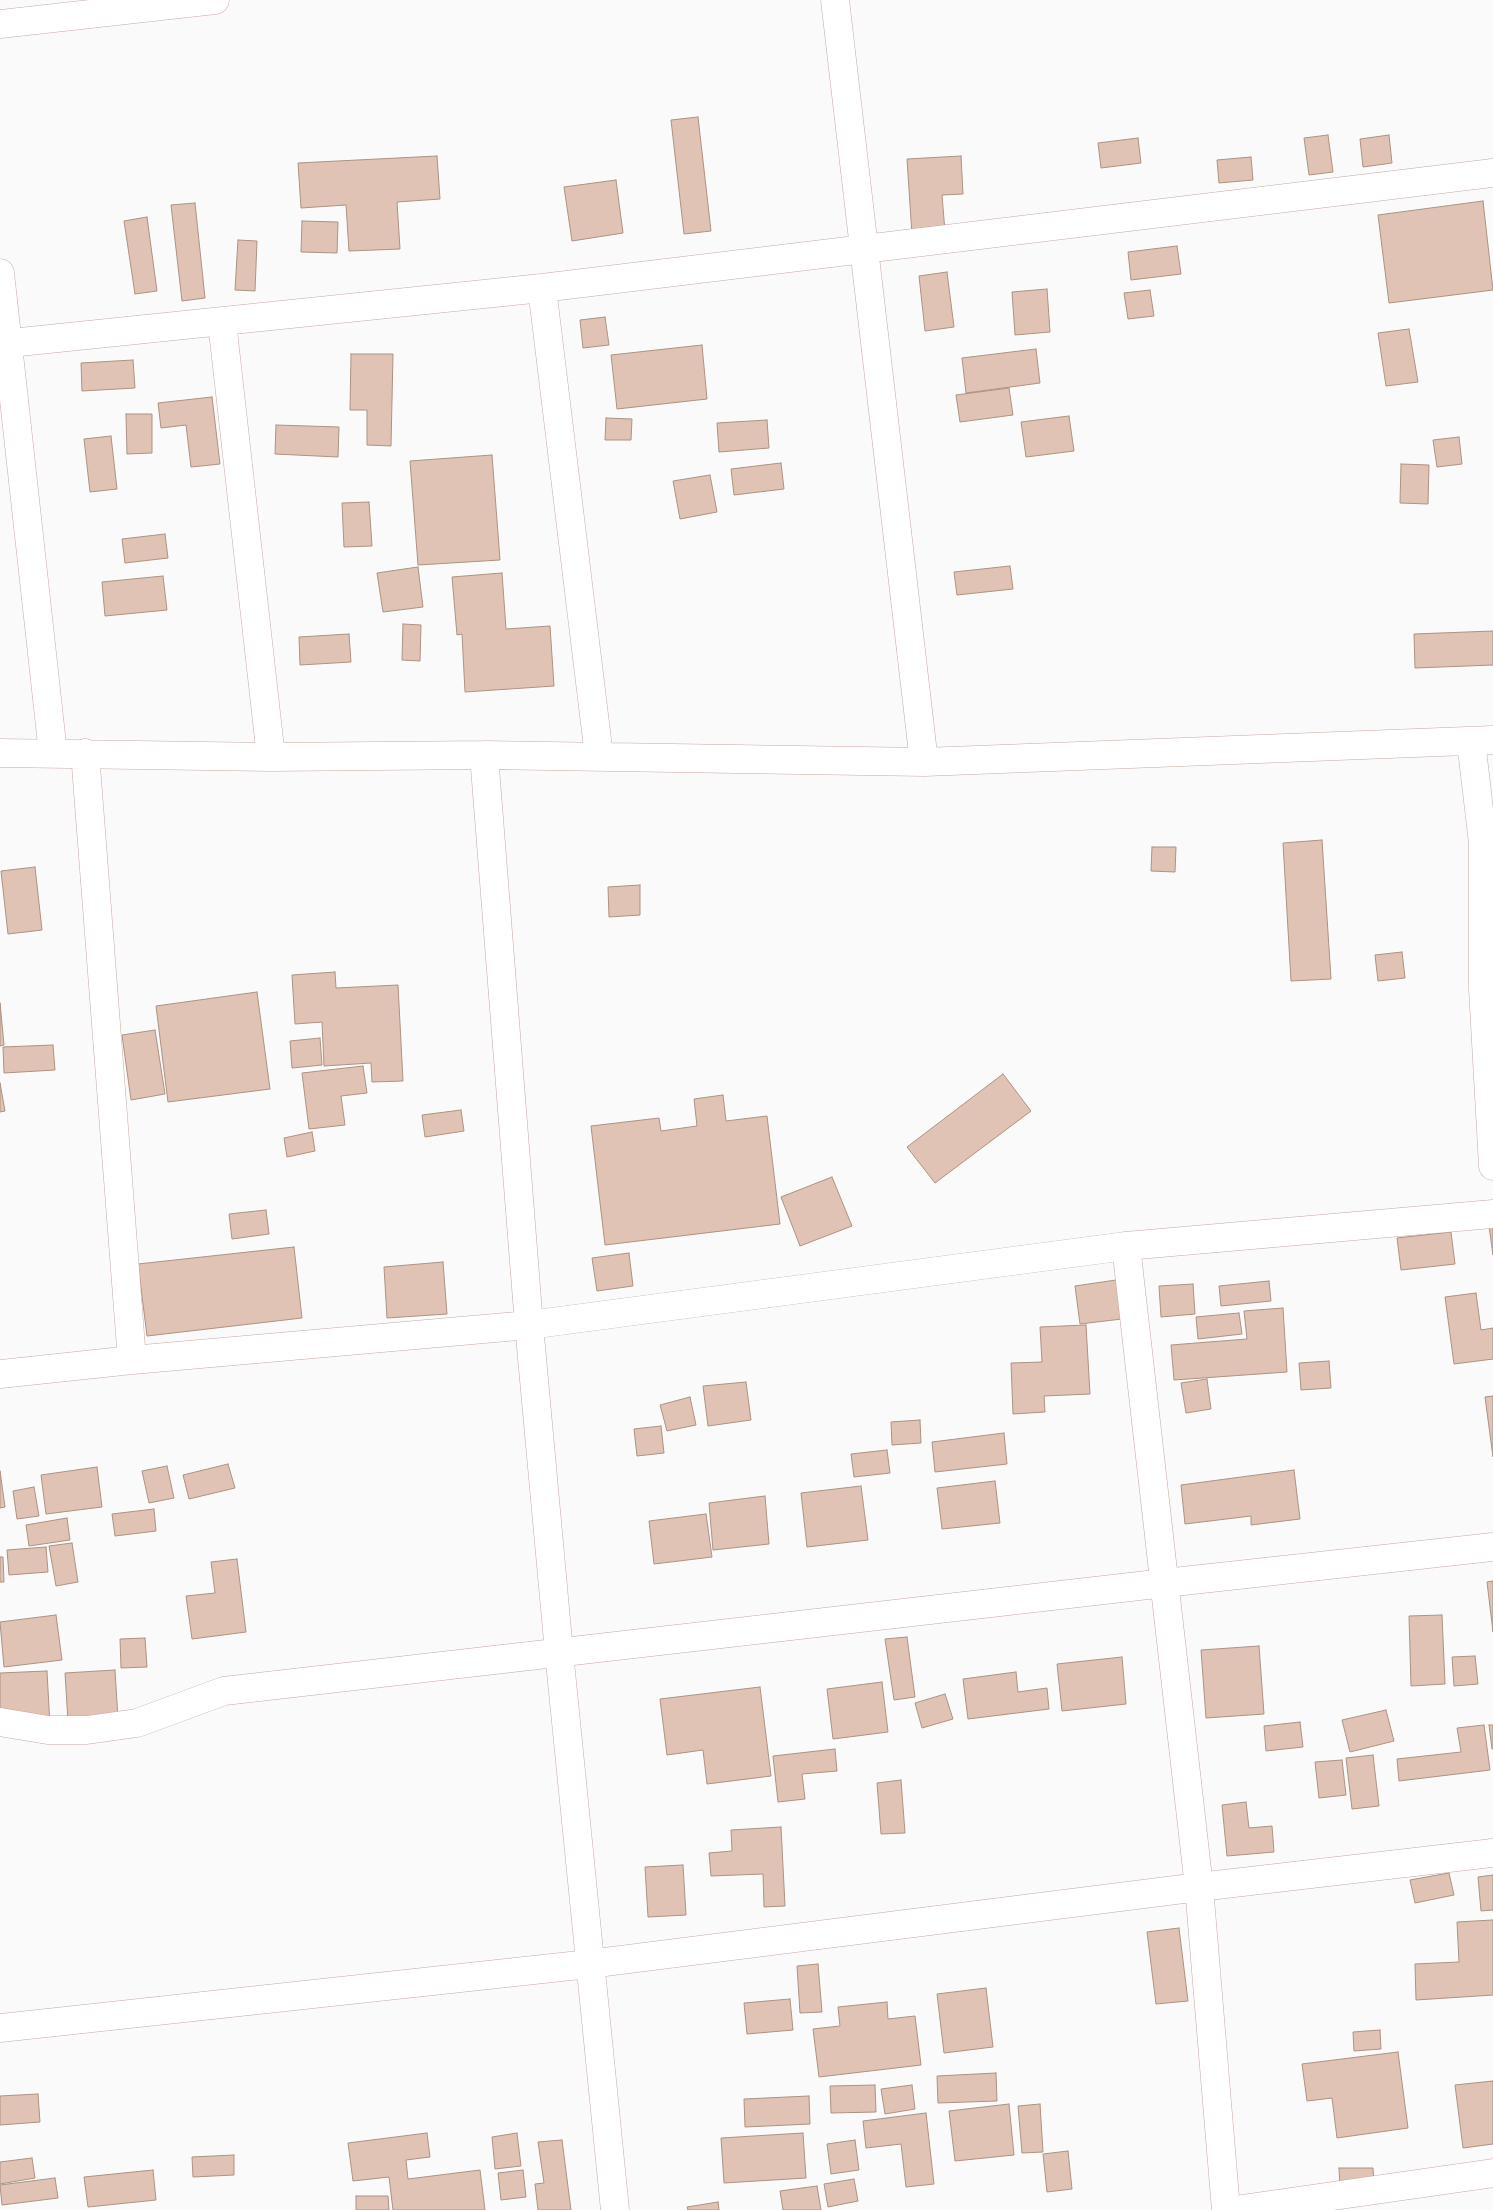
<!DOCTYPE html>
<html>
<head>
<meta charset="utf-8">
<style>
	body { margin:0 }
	canvas { display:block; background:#fafafa }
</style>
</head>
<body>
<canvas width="1493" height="2210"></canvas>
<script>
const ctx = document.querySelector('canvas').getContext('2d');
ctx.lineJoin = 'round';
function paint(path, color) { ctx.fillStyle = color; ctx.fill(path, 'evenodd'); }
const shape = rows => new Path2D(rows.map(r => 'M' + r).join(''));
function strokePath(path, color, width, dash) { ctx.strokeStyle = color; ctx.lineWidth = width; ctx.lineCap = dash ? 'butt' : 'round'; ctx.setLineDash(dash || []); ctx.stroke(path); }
const building = shape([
	[698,117,711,231,684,234,671,120,698,117],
	[1328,135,1333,172,1309,175,1304,138,1328,135],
	[1389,135,1392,163,1363,167,1360,139,1389,135],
	[1138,138,1141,163,1101,168,1098,143,1138,138],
	[437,156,440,199,397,202,400,249,349,251,346,205,301,208,298,163,437,156],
	[961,156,963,194,942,195,945,232,912,235,907,159,961,156],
	[1251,157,1253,180,1219,183,1217,160,1251,157],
	[616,180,623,233,572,241,564,187,616,180],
	[1483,201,1493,290,1389,303,1378,215,1483,201],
	[195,203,205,298,182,301,171,205,195,203],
	[147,217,157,291,135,294,124,221,147,217],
	[302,221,338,222,337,253,301,252,302,221],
	[238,240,257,241,255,291,235,290,238,240],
	[1177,246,1181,274,1131,280,1128,252,1177,246],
	[947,272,954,327,925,331,919,276,947,272],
	[1047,289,1050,332,1015,335,1012,292,1047,289],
	[1150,290,1154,316,1128,319,1124,293,1150,290],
	[605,317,609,345,583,348,580,320,605,317],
	[1409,329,1418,382,1386,386,1378,333,1409,329],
	[702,345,707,399,617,409,611,355,702,345],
	[1036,349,1040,383,966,393,962,358,1036,349],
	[351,354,393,354,391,446,367,445,367,410,350,410,351,354],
	[133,360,135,388,82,391,81,363,133,360],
	[1009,388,1013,415,960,422,956,395,1009,388],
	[212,397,220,464,191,467,186,425,161,428,158,403,212,397],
	[126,414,152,414,152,453,127,454,126,414],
	[1069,416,1074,451,1026,457,1021,422,1069,416],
	[606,418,632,419,631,440,605,440,606,418],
	[767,420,769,448,719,452,717,423,767,420],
	[276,425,339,427,338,457,275,454,276,425],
	[111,436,117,489,90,492,84,439,111,436],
	[1459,437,1462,464,1437,467,1433,440,1459,437],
	[492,455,500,560,418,565,410,461,492,455],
	[781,463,784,489,734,495,731,469,781,463],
	[1401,464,1429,465,1428,504,1400,503,1401,464],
	[710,475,717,512,680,519,673,481,710,475],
	[369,502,372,546,344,547,342,503,369,502],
	[165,534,168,558,125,563,122,539,165,534],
	[1010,566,1013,589,957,595,954,572,1010,566],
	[418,567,423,607,383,612,377,573,418,567],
	[502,573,506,629,550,626,554,686,465,692,462,634,457,635,452,577,502,573],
	[163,576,167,610,105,616,102,582,163,576],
	[403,624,421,625,420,661,402,660,403,624],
	[1493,631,1493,665,1415,668,1414,634,1493,631],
	[349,634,351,662,300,665,299,637,349,634],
	[1322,840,1331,979,1291,981,1283,843,1322,840],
	[1152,847,1176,847,1175,872,1151,871,1152,847],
	[35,867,42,930,8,934,1,871,35,867],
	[640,885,640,915,609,917,608,887,640,885],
	[1402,952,1405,978,1378,981,1375,955,1402,952],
	[335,972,336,988,398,985,403,1081,372,1082,371,1063,324,1066,322,1022,295,1024,292,975,335,972],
	[257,992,270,1089,168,1102,156,1006,257,992],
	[0,1003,4,1045,0,1046,0,1003],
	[155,1030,165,1094,131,1100,122,1035,155,1030],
	[320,1038,322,1065,292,1068,290,1041,320,1038],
	[53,1045,55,1070,4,1073,3,1047,53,1045],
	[363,1066,367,1093,341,1096,345,1125,309,1129,302,1073,363,1066],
	[1003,1074,1031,1111,935,1183,907,1147,1003,1074],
	[0,1083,5,1111,0,1112,0,1083],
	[723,1095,726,1121,767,1116,780,1224,605,1245,591,1126,659,1118,661,1131,697,1126,694,1099,723,1095],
	[461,1110,464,1131,425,1137,422,1115,461,1110],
	[312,1132,315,1151,287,1157,284,1138,312,1132],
	[832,1177,852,1226,800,1246,781,1197,832,1177],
	[266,1210,269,1234,232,1239,229,1214,266,1210],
	[1489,1226,1493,1226,1493,1255,1489,1226],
	[1451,1232,1455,1264,1401,1270,1397,1238,1451,1232],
	[294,1247,302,1318,147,1336,138,1264,294,1247],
	[629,1253,633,1286,597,1291,592,1258,629,1253],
	[443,1262,447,1314,387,1318,384,1267,443,1262],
	[1116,1280,1122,1319,1080,1324,1075,1286,1116,1280],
	[1269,1281,1271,1301,1221,1306,1219,1286,1269,1281],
	[1193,1284,1195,1314,1161,1317,1159,1286,1193,1284],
	[1476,1293,1481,1330,1493,1328,1493,1359,1454,1364,1445,1297,1476,1293],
	[1283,1308,1287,1372,1174,1380,1171,1345,1247,1339,1244,1311,1283,1308],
	[1239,1313,1242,1334,1198,1339,1196,1317,1239,1313],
	[1086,1325,1090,1394,1044,1396,1045,1412,1013,1414,1011,1363,1042,1362,1040,1327,1086,1325],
	[1329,1361,1331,1388,1301,1390,1299,1363,1329,1361],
	[1207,1379,1211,1409,1186,1413,1181,1383,1207,1379],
	[746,1382,751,1420,708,1426,703,1386,746,1382],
	[1493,1396,1493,1457,1485,1397,1493,1396],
	[690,1397,696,1425,667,1431,660,1405,690,1397],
	[920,1420,921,1443,892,1445,891,1422,920,1420],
	[661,1426,664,1453,637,1456,634,1429,661,1426],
	[1004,1433,1007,1464,935,1472,932,1442,1004,1433],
	[887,1450,890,1473,854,1477,851,1454,887,1450],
	[228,1464,235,1488,189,1499,183,1475,228,1464],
	[167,1466,174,1498,149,1503,142,1471,167,1466],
	[97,1467,102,1507,46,1514,41,1475,97,1467],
	[1294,1470,1300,1519,1251,1525,1251,1516,1185,1524,1181,1485,1294,1470],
	[0,1471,5,1507,0,1508,0,1471],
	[995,1481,1000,1523,942,1529,937,1488,995,1481],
	[861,1486,868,1540,807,1547,801,1493,861,1486],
	[34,1487,39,1516,17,1519,13,1491,34,1487],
	[765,1496,769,1544,713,1550,709,1503,765,1496],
	[154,1509,156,1531,115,1536,112,1514,154,1509],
	[706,1514,712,1557,654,1564,649,1521,706,1514],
	[67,1518,70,1540,29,1546,26,1525,67,1518],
	[72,1543,78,1582,56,1586,49,1546,72,1543],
	[46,1547,48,1572,9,1575,7,1550,46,1547],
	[0,1557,3,1557,4,1582,0,1582,0,1557],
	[237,1559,246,1632,192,1639,186,1596,215,1593,211,1562,237,1559],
	[1493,1581,1493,1632,1487,1582,1493,1581],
	[56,1615,62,1660,4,1667,0,1622,56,1615],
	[1442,1615,1445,1684,1411,1686,1409,1616,1442,1615],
	[907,1637,915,1697,894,1700,885,1639,907,1637],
	[145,1638,147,1667,121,1668,120,1639,145,1638],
	[1259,1646,1264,1714,1206,1718,1201,1650,1259,1646],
	[1475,1656,1478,1684,1454,1686,1452,1657,1475,1656],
	[1122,1657,1126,1704,1062,1711,1057,1664,1122,1657],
	[115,1670,118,1719,68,1722,65,1673,115,1670],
	[47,1671,50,1726,0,1728,0,1673,47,1671],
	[1016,1672,1018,1692,1047,1688,1049,1709,968,1719,963,1679,1016,1672],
	[882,1682,888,1732,833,1739,827,1689,882,1682],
	[760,1687,771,1776,707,1784,703,1750,667,1755,660,1699,760,1687],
	[945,1694,953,1719,922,1728,915,1703,945,1694],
	[1386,1710,1394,1741,1350,1752,1342,1720,1386,1710],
	[1300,1722,1303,1747,1266,1751,1264,1726,1300,1722],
	[1484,1725,1490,1770,1399,1781,1397,1759,1461,1752,1457,1728,1484,1725],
	[1489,1725,1493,1725,1493,1749,1492,1749,1489,1725],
	[835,1749,837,1771,802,1774,805,1799,778,1802,773,1756,835,1749],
	[1373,1755,1379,1806,1352,1809,1346,1758,1373,1755],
	[1342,1760,1346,1795,1319,1798,1315,1762,1342,1760],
	[901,1780,905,1833,881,1834,877,1783,901,1780],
	[1246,1802,1249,1828,1272,1826,1274,1852,1227,1856,1222,1805,1246,1802],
	[781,1827,785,1906,764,1907,763,1874,711,1876,709,1853,732,1851,731,1830,781,1827],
	[683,1865,686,1915,648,1917,645,1867,683,1865],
	[1449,1873,1454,1895,1415,1903,1410,1880,1449,1873],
	[1493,1875,1493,1910,1481,1911,1478,1877,1493,1875],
	[1493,1920,1493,1995,1416,2000,1415,1964,1459,1962,1457,1922,1493,1920],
	[1179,1928,1188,2001,1156,2004,1147,1932,1179,1928],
	[818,1964,822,2012,800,2013,797,1966,818,1964],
	[986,1988,993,2047,944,2053,937,1994,986,1988],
	[790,1999,793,2030,747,2034,744,2003,790,1999],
	[887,2002,888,2019,915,2016,921,2065,819,2077,813,2029,840,2026,838,2007,887,2002],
	[1380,2030,1381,2049,1354,2051,1353,2032,1380,2030],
	[1398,2052,1408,2128,1337,2138,1332,2098,1307,2101,1302,2064,1398,2052],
	[996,2073,997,2101,938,2103,937,2076,996,2073],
	[1493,2081,1493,2144,1463,2148,1455,2085,1493,2081],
	[875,2085,876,2112,831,2113,830,2086,875,2085],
	[912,2085,915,2109,885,2114,881,2089,912,2085],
	[38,2094,40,2122,0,2125,0,2096,38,2094],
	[809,2096,810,2124,745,2127,744,2099,809,2096],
	[1009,2104,1014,2155,955,2161,949,2111,1009,2104],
	[1040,2104,1043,2152,1022,2153,1018,2106,1040,2104],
	[926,2113,934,2184,906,2187,901,2144,866,2148,863,2121,926,2113],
	[427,2133,430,2157,406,2160,408,2179,480,2170,485,2210,393,2210,389,2177,353,2181,348,2143,427,2133],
	[517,2133,521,2166,495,2169,492,2137,517,2133],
	[803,2133,806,2178,724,2183,721,2138,803,2133],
	[562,2140,571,2210,538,2210,535,2184,544,2183,538,2142,562,2140],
	[855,2140,859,2170,831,2174,827,2144,855,2140],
	[1068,2151,1072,2189,1047,2192,1043,2154,1068,2151],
	[234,2155,234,2175,193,2177,192,2157,234,2155],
	[32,2158,35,2178,0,2184,0,2162,32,2158],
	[1339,2168,1373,2168,1374,2185,1340,2187,1339,2168],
	[153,2170,156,2200,88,2207,84,2177,153,2170],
	[523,2170,526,2197,501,2200,498,2173,523,2170],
	[55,2178,58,2198,2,2205,0,2185,55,2178],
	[854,2179,858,2201,828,2207,824,2184,854,2179],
	[817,2186,821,2210,783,2210,780,2191,817,2186],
	[356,2196,388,2196,389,2210,356,2210,356,2196],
	[718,2202,719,2210,688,2210,687,2207,718,2202]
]);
const minor = shape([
	[835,0,924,762],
	[0,24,215,0],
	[0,273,53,753],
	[542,288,599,756],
	[222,322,271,757],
	[0,344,542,288,1493,173],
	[1471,741,1483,843,1483,989,1493,1166],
	[0,753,271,757,484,755,924,762,1493,740],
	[85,753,132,1360],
	[484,755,529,1325,559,1652,615,2210],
	[1126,1246,1199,1887,1226,2210],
	[0,1374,132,1360,529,1325,1126,1246,1493,1214],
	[0,1722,48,1730,87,1730,137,1723,224,1691,1165,1583,1493,1547],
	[0,2028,589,1964,1199,1887,1493,1853],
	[1235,2210,1493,2173]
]);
paint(building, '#e0c3b4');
strokePath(building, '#ac9282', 1);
strokePath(minor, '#c8a8a2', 29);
strokePath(minor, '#fff', 28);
</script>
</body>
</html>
